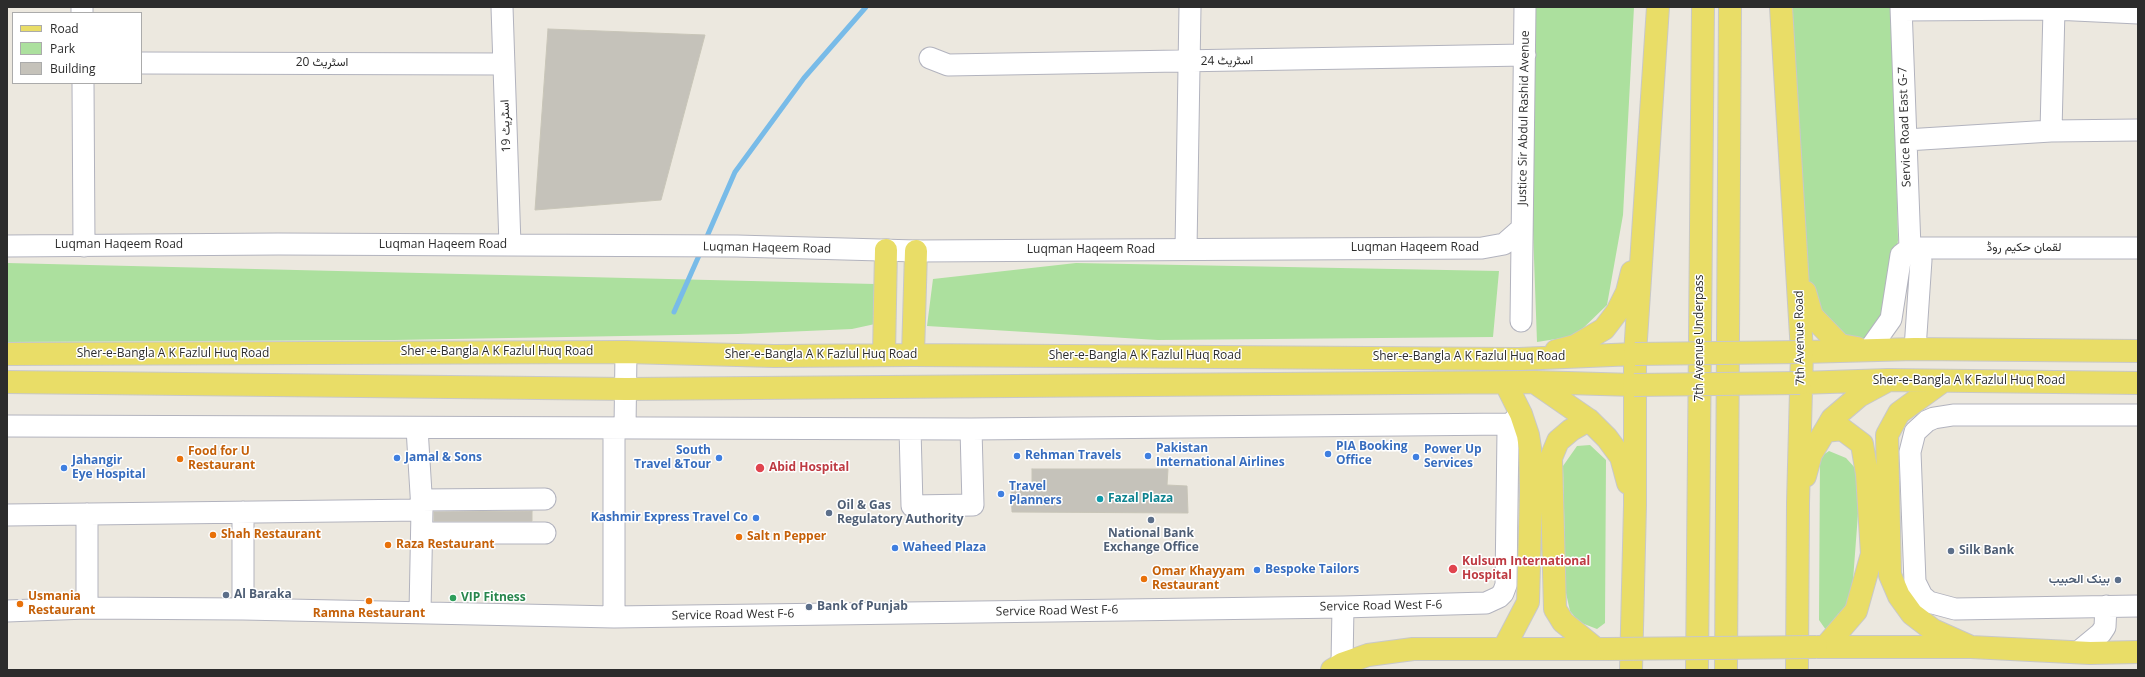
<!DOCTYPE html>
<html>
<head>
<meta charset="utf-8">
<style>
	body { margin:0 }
	#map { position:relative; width:2145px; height:677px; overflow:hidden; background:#ece8df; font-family:"Open Sans",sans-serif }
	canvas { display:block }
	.frame { position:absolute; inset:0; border:8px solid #2c2c2c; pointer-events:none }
	.legend { position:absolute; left:12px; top:12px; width:130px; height:72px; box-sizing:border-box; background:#fff; border:1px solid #ababab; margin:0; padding:5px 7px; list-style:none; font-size:12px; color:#2c2c2c }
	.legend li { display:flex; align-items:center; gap:8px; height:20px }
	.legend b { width:20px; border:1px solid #ababab }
</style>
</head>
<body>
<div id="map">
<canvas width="2145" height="677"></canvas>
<div class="frame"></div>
<ul class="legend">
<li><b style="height:5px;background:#e9dd67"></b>Road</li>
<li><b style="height:11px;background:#ace09e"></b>Park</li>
<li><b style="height:11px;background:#c5c2ba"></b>Building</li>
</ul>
</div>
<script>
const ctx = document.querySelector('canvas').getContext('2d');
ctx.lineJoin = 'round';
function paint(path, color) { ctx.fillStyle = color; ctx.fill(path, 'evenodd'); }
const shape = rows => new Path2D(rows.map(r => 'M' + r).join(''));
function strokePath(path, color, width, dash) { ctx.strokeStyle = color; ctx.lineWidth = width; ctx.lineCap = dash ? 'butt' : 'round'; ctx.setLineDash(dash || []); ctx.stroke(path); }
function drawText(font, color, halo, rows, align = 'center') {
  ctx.font = font + ' "Open Sans",Vazirmatn,sans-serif'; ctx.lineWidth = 3; ctx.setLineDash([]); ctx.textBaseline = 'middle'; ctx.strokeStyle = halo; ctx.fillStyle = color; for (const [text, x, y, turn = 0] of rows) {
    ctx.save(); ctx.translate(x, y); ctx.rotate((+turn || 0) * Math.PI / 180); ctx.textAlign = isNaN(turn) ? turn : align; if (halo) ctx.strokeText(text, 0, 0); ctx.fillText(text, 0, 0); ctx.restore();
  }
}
const green = shape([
	[1525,7,1634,7,1623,215,1607,305,1575,336,1537,342],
	[1781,7,1892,7,1898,240,1892,291,1883,320,1868,344,1843,339,1812,316,1807,283],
	[7,263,875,284,875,324,852,329,738,334,394,340,7,342],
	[1076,263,1499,271,1493,337,1158,340,927,326,933,279],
	[1590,445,1606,460,1605,623,1597,629,1579,622,1570,611,1566,593,1563,466,1577,446],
	[1829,451,1846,458,1856,469,1860,487,1851,607,1826,630,1819,620,1820,457]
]);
const stream = shape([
	[705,241,735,172,804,78,866,7],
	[674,312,701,251]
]);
const building = shape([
	[548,29,705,35,661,200,535,210,548,29],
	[1032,469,1168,469,1167,485,1187,486,1188,513,1012,512,1011,485,1032,485,1032,469],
	[532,511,532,521,434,521,434,512,532,511]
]);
const minor = shape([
	[82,7,82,13],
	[502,7,510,245],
	[1901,7,1910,248],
	[1902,10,2054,9,2138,13],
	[930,58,948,65,1525,55],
	[141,63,504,64],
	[83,83,84,246],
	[2051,131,2054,9],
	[1906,140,2051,131,2138,130],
	[7,246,278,244,737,246,916,251,1482,248,1504,244,1521,229],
	[1910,248,2138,248],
	[1910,248,1921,260,1915,349],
	[1186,249,1190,7],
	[1521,321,1525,7],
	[1869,350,1891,319,1901,255,1910,248],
	[2138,415,1953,415,1934,418,1927,421,1915,432,1910,452,1915,582,1922,596,1929,602,1955,609,2138,606],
	[7,426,971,429,1510,424],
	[417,428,422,510,420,612],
	[625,428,626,352],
	[614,429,614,617],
	[910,429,912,506,973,505,971,429],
	[421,500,545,499],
	[243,512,243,609],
	[7,515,422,510],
	[422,533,545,533],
	[87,608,87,514],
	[7,611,87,608,243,609,614,617,1343,607,1486,603,1499,597,1503,593,1506,585,1508,431,1510,424,1521,414],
	[2078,652,2101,633,2105,627,2106,606],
	[1342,664,1343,607]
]);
const major = shape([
	[1781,7,1802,352,1798,503,1797,670],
	[1805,292,1812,316,1840,345,1857,348],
	[1556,351,1575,346,1604,329,1617,312,1627,292,1632,272],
	[1802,352,1915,349,2138,351],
	[7,354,626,352,774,356,913,355,1519,359,1635,354],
	[884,355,886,250],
	[913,355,916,251],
	[1943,381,1899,413,1887,435,1890,575,1899,596,1912,614,1933,630,1971,647],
	[7,382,626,389,1534,382,1634,385],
	[1534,382,1589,420,1607,438,1621,457,1628,483],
	[1800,383,1888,380,2138,383],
	[1589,420,1571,430,1558,441,1551,458,1555,609,1563,622,1595,648],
	[1825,431,1832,419,1859,396,1885,382],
	[1805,476,1811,454,1825,431,1842,429,1862,444,1867,474,1872,554,1856,611,1825,647],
	[1818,647,1971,647,2090,653,2138,652],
	[1504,648,1528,602,1531,491,1530,448,1528,435,1521,414,1506,384],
	[1332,670,1342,664,1368,655,1413,649,1607,649],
	[1631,670,1635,505,1635,354,1658,7],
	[1697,670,1703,7],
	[1726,670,1730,7]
]);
const majorBridge = shape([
	[1635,354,1802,352],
	[1634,385,1800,383],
	[1607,649,1816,647]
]);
const markers = [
	[1328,454,4,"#3f7fe0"],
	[1017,456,4,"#3f7fe0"],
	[1148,456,4,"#3f7fe0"],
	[1416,457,4,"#3f7fe0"],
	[397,458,4,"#3f7fe0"],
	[719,458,4,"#3f7fe0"],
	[180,459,4,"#e8710a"],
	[64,468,4,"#3f7fe0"],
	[760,468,5,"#e0444e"],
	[1001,494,4,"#3f7fe0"],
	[1100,499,4,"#0f9aa8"],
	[829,513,4,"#5c6f8a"],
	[756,518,4,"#3f7fe0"],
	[1151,520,4,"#5c6f8a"],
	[213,535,4,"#e8710a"],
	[739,537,4,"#e8710a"],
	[388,545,4,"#e8710a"],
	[895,548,4,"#3f7fe0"],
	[1951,551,4,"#5c6f8a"],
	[1453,569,5,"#e0444e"],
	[1257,570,4,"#3f7fe0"],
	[1144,579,4,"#e8710a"],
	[2118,580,4,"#5c6f8a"],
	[226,595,4,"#5c6f8a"],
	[453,598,4,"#2e9e5b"],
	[369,601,4,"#e8710a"],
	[20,604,4,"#e8710a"],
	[809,607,4,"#5c6f8a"]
];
const streetNames = [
	["اسٹریٹ 24",1227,61,-1],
	["اسٹریٹ 20",322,63],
	["Justice Sir Abdul Rashid Avenue",1524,118,-89],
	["اسٹریٹ 19",506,126,-92],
	["Service Road East G-7",1905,127,-92],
	["Luqman Haqeem Road",119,245],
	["Luqman Haqeem Road",443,245],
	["Luqman Haqeem Road",767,248,1],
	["Luqman Haqeem Road",1415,248],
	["لقمان حکیم روڈ",2024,248],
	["Luqman Haqeem Road",1091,250],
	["7th Avenue Underpass",1700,338,-90],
	["7th Avenue Road",1800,338,-91],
	["Sher-e-Bangla A K Fazlul Huq Road",497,352],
	["Sher-e-Bangla A K Fazlul Huq Road",173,354],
	["Sher-e-Bangla A K Fazlul Huq Road",821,355],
	["Sher-e-Bangla A K Fazlul Huq Road",1145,356],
	["Sher-e-Bangla A K Fazlul Huq Road",1469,357],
	["Sher-e-Bangla A K Fazlul Huq Road",1969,381],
	["Service Road West F-6",1381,606,-1],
	["Service Road West F-6",1057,611,-1],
	["Service Road West F-6",733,615,-1]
];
const shopNames = [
	["PIA Booking",1336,447],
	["Office",1336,461],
	["Pakistan",1156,449],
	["International Airlines",1156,463],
	["Power Up",1424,450],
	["Services",1424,464],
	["South",711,451,"right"],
	["Travel &Tour",711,465,"right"],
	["Rehman Travels",1025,456],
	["Jamal & Sons",405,458],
	["Jahangir",72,461],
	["Eye Hospital",72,475],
	["Travel",1009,487],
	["Planners",1009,501],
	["Kashmir Express Travel Co",748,518,"right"],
	["Waheed Plaza",903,548],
	["Bespoke Tailors",1265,570]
];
const foodNames = [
	["Food for U",188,452],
	["Restaurant",188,466],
	["Shah Restaurant",221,535],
	["Salt n Pepper",747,537],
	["Raza Restaurant",396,545],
	["Omar Khayyam",1152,572],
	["Restaurant",1152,586],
	["Usmania",28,597],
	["Restaurant",28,611],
	["Ramna Restaurant",369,614,"center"]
];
const healthNames = [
	["Abid Hospital",769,468],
	["Kulsum International",1462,562],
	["Hospital",1462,576]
];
const cultureNames = [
	["Fazal Plaza",1108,499]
];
const serviceNames = [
	["Oil & Gas",837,506],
	["Regulatory Authority",837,520],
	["National Bank",1151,534,"center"],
	["Exchange Office",1151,548,"center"],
	["Silk Bank",1959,551],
	["بينک الحبيب",2110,580,"right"],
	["Al Baraka",234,595],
	["Bank of Punjab",817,607]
];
const leisureNames = [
	["VIP Fitness",461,598]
];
paint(green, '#ace09e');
strokePath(stream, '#78bbe8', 5);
paint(building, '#c5c2ba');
strokePath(building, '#c8c5b8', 1);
strokePath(minor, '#b2b3be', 23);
strokePath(major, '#c8c8c8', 24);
strokePath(minor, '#fff', 21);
strokePath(major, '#e9dd67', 22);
strokePath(majorBridge, '#c8c8c8', 24, []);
strokePath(majorBridge, '#e9dd67', 22);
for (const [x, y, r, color] of markers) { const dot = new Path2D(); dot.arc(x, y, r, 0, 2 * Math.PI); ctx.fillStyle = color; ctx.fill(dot); strokePath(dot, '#fff', 1.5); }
drawText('12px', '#2c2c2c', '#fff', streetNames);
drawText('bold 12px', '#366cbe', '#fff', shopNames, 'left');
drawText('bold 12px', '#c56008', '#fff', foodNames, 'left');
drawText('bold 12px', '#be3a42', '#fff', healthNames, 'left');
drawText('bold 12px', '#0d838f', '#fff', cultureNames, 'left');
drawText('bold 12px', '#4e5e75', '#fff', serviceNames, 'left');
drawText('bold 12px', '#27864d', '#fff', leisureNames, 'left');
</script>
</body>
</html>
